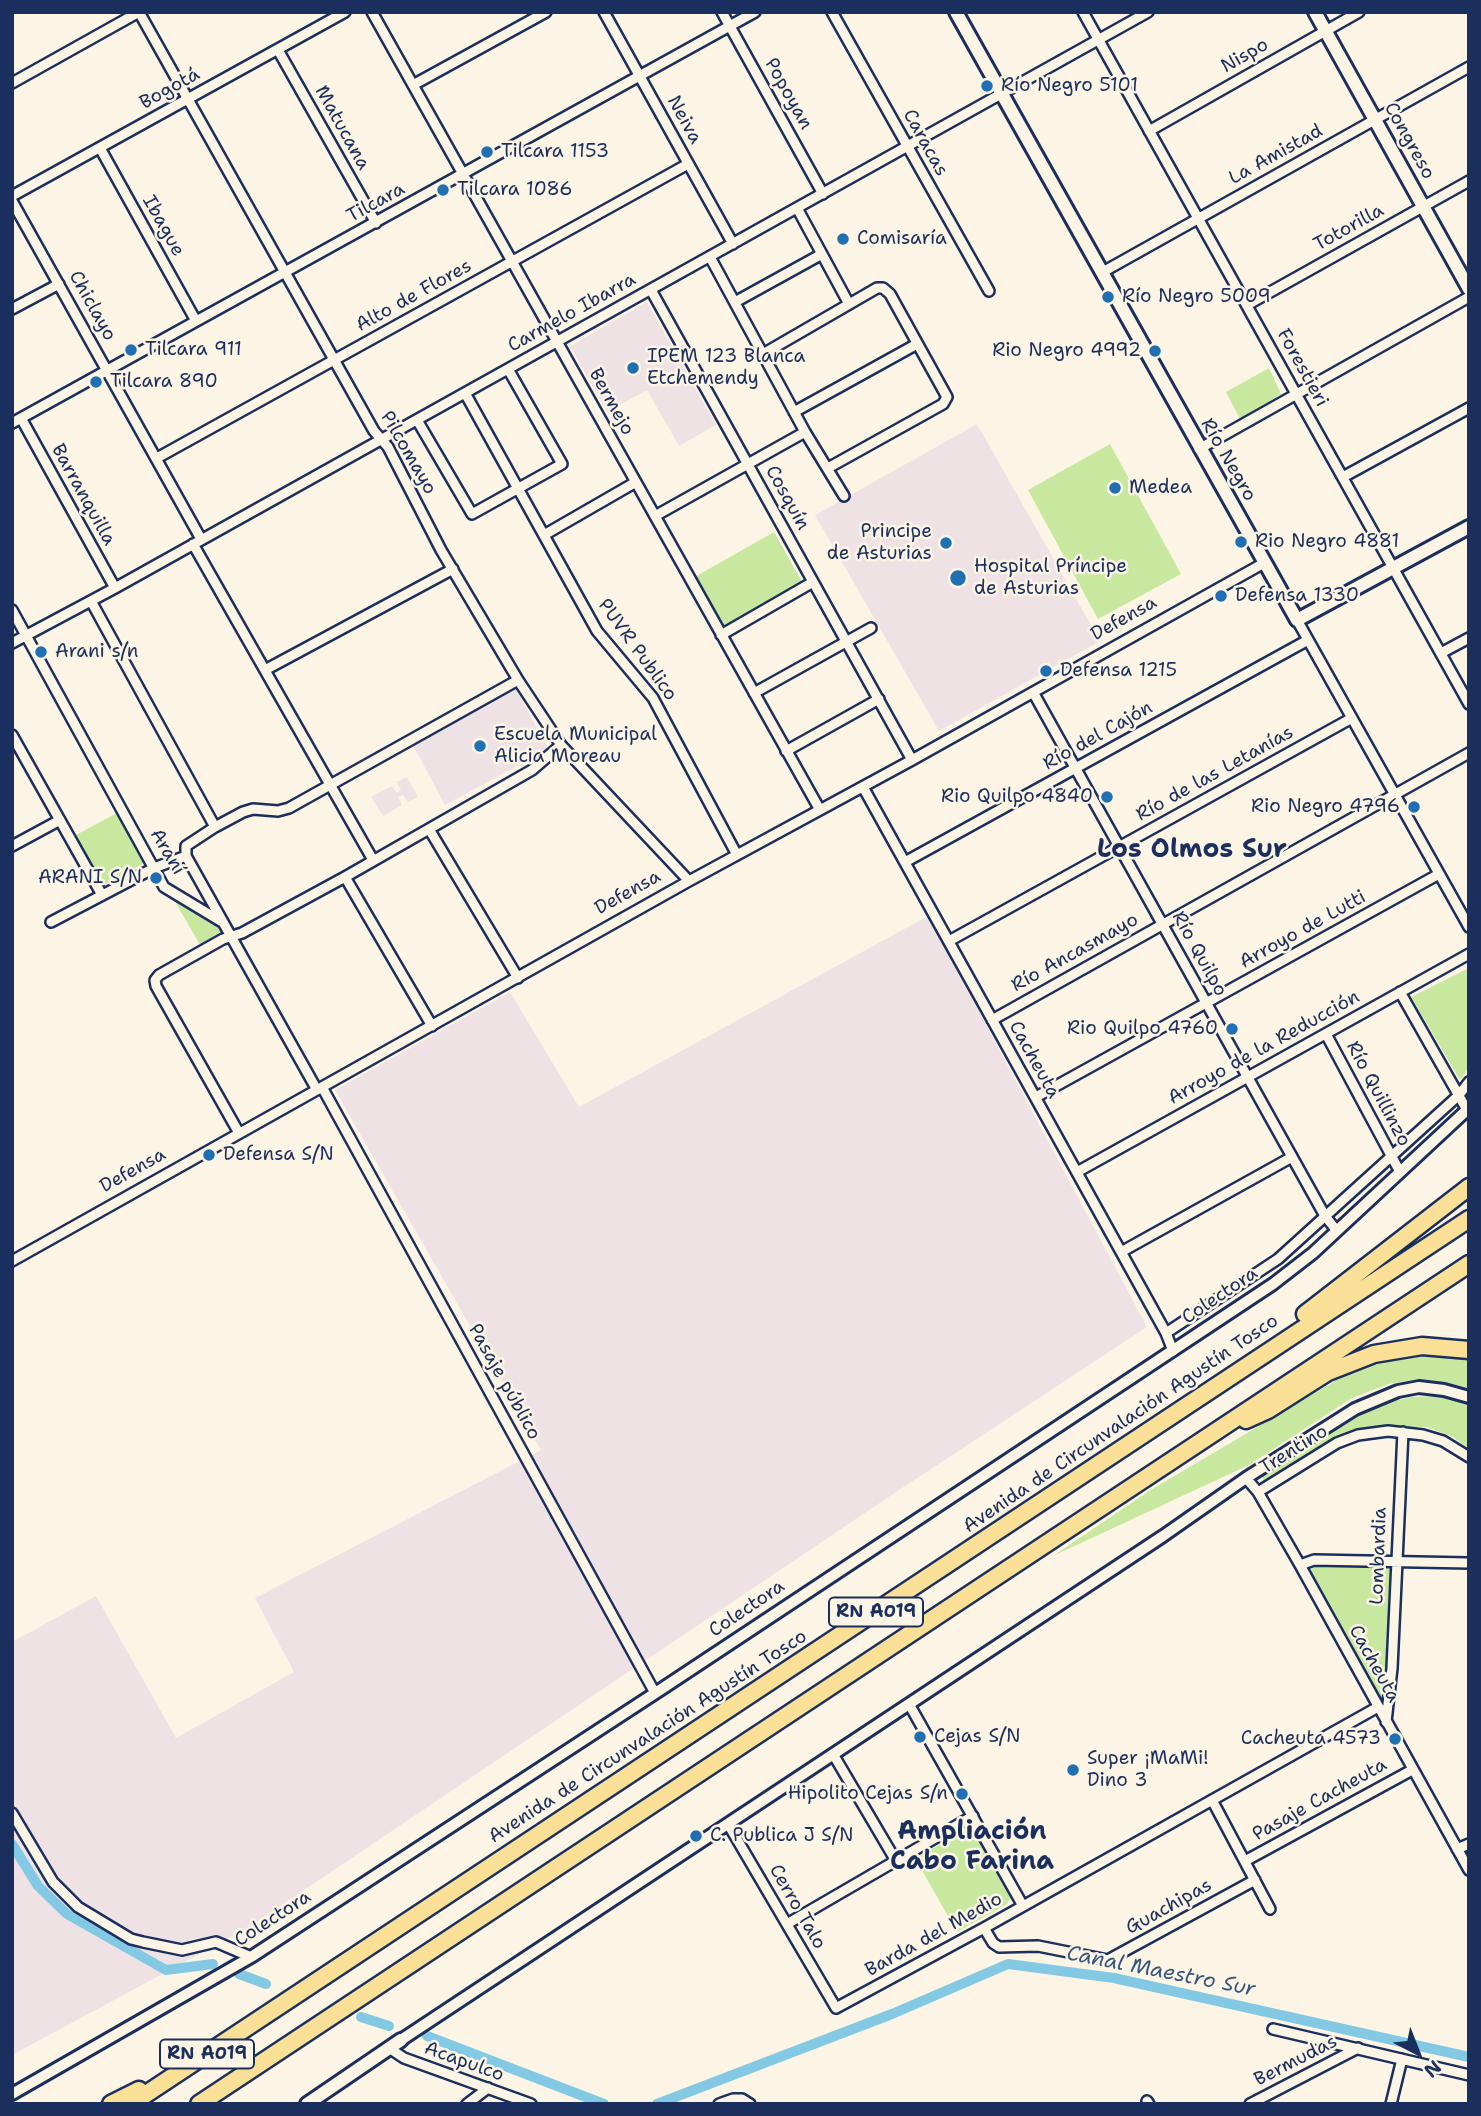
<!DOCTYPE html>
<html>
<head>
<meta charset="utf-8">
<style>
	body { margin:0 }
	#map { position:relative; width:1481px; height:2116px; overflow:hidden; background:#fcf5e5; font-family:"Shantell Sans",sans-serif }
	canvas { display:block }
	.frame { position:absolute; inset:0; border:14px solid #1b2f5e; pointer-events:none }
	.north { position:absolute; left:1383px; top:2018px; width:70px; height:70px; -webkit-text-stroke:5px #fcf5e5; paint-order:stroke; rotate:138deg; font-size:19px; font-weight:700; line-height:28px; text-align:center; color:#1b2f5e }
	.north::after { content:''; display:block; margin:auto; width:24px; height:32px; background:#1b2f5e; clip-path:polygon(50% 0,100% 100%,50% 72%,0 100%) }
</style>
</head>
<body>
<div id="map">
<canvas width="1481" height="2116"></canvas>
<div class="frame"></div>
<div class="north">N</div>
</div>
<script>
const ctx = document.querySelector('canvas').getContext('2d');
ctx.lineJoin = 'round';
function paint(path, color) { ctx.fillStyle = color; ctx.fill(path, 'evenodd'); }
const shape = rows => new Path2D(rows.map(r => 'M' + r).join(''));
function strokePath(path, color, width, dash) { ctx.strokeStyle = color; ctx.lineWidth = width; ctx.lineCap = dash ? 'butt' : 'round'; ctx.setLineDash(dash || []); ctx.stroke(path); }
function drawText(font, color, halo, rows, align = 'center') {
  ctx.font = font + ' "Shantell Sans",sans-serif'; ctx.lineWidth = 5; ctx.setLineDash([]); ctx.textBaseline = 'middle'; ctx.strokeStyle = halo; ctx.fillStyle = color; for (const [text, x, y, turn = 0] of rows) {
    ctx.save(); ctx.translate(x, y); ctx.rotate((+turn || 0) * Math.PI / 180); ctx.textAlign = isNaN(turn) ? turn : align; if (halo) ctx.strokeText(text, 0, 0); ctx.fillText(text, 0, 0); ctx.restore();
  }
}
const built = shape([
	[647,302,716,425,679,446,647,390,607,412,570,346],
	[977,424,1100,641,939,731,815,515],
	[515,687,548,749,445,805,412,743],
	[407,777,418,797,408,802,403,795,398,797,402,805,383,816,371,797,392,786,397,793,401,790,396,782],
	[928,916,1147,1327,896,1492,246,1929,12,2055,12,1642,96,1596,176,1738,294,1672,255,1598,541,1450,335,1090,510,992,579,1107]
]);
const green = shape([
	[1269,368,1281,394,1240,419,1226,392],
	[1110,444,1181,574,1098,619,1028,490],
	[774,532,804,585,723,631,693,578],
	[117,813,144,863,102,886,74,836],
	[173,898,222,926,224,929,200,945],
	[1469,968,1469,1067,1460,1080,1411,997],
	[1424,1354,1469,1358,1469,1390,1418,1379,1389,1384,1352,1398,1249,1465,1053,1556,1149,1491,1352,1371,1374,1360],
	[1440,1396,1469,1403,1469,1449,1453,1437,1427,1427,1386,1427,1350,1431,1266,1484,1261,1475,1352,1418,1383,1403,1411,1397],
	[1315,1564,1392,1567,1385,1696,1381,1700,1378,1697,1310,1576,1310,1571],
	[971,1828,977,1830,1012,1895,1007,1904,957,1932,915,1858]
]);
const canal = shape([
	[12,1844,38,1886,67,1914,166,1970,213,1964],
	[239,1974,266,1984],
	[361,2017,389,2026],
	[427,2036,604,2104],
	[657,2104,892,2014,1008,1964,1114,1978,1469,2057]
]);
const minor = shape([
	[139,12,374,431,388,447,441,550,518,680,561,745,689,881],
	[372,12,820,810],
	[604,12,733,244],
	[722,12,823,194],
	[832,12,989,291],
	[1083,12,1469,704],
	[278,50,376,223],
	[12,83,139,12],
	[413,85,546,12],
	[1149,131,1359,12],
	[100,148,196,321],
	[12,196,345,12],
	[12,201,201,539],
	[797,208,849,304],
	[710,257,805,432,844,496],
	[1101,273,1469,67],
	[651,290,912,760],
	[735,302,822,254],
	[1247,305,1469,181],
	[12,309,59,284],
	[763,354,877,288,883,288,890,294,947,397,943,404,828,468],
	[465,393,597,631,653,698,737,855],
	[794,412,917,344],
	[21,418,115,588],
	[417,420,472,514,562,464,508,369],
	[12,423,755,12],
	[1199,449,1469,297],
	[157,458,688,164],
	[1343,477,1469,408],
	[655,516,805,432],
	[544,535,636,482],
	[193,544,373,860],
	[91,601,215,827],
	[12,610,164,887,222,922],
	[1297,620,1469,927],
	[721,635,813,582],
	[12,643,115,588,1148,12],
	[1441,653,1469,638],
	[265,670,453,569],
	[1033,692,1325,1216,1337,1231],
	[754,693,871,628],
	[12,735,102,895],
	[786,751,879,699],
	[863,787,1166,1333,1173,1351],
	[429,829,518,978],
	[12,846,60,820],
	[905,862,1308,640],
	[345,877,432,1026],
	[51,922,154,868,186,856],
	[949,941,1352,718],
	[1400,992,1467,1110],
	[992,1020,1469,753],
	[1326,1034,1400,1172],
	[322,1087,655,1693],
	[317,1090,186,856,186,846,215,827,243,812,253,809,278,811,289,808,518,680],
	[1036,1097,1439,874],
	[239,1133,156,986,155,980,159,975,223,939,242,933,345,877,532,770,561,745],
	[1077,1172,1469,954],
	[1121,1252,1292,1157],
	[12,1261,689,881,912,760,1264,563],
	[1166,1333,1278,1259,1459,1095,1469,1082],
	[1246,1478,1258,1492,1300,1565,1469,1870],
	[1258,1492,1337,1443,1358,1435,1388,1431,1423,1435,1443,1441,1469,1457],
	[1300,1565,1314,1560,1469,1563],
	[909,1704,1023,1906],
	[1386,1722,1392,1668,1403,1432],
	[833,1754,896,1861],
	[1212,1800,1270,1909],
	[12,1813,53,1882,78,1907,131,1939,143,1942,182,1950,216,1942,251,1957],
	[728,1824,836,2008,984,1928,1378,1707],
	[1457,1849,1469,1844],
	[1245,1861,1412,1770],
	[787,1924,973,1816],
	[984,1928,993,1943,999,1947,1038,1946,1108,1960,1255,1880],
	[1273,2029,1469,2075],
	[389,2048,404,2058,531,2104],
	[1147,2101,1149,2104],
	[467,2104,488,2088],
	[719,2104,733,2099,742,2099,750,2104],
	[1250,2104,1358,2048],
	[1391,2104,1402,2059]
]);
const tertiary = shape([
	[401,2040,1163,1536,1246,1478,1355,1409,1398,1391,1419,1387,1444,1390,1469,1397],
	[12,2094,251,1957,663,1688,1273,1284,1313,1253,1469,1108]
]);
const secondary = shape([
	[956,12,1297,620,1469,527],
	[1315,12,1469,289],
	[307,2104,401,2040]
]);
const motorway = shape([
	[1305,1314,1469,1187],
	[1246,1420,1268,1410,1328,1372,1374,1354,1422,1346,1469,1350],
	[111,2104,139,2090],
	[131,2104,1469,1219],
	[199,2104,1469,1264]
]);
const markers = [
	[987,86,7,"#1f6fb2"],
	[487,152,7,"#1f6fb2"],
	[443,190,7,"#1f6fb2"],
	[843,239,7,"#1f6fb2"],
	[1108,297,7,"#1f6fb2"],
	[131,350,7,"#1f6fb2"],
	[1155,351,7,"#1f6fb2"],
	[633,368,7,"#1f6fb2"],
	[96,382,7,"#1f6fb2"],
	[1115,488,7,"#1f6fb2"],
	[1241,542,7,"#1f6fb2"],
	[946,543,7,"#1f6fb2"],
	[958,578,9,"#1f6fb2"],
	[1221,596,7,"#1f6fb2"],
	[41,652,7,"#1f6fb2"],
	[1046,671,7,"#1f6fb2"],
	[480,746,7,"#1f6fb2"],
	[1107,797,7,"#1f6fb2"],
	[1414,807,7,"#1f6fb2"],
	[156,878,7,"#1f6fb2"],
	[1232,1029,7,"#1f6fb2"],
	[209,1155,7,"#1f6fb2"],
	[920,1737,7,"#1f6fb2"],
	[1395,1739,7,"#1f6fb2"],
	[1073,1770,7,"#1f6fb2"],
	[962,1794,7,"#1f6fb2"],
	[696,1836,7,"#1f6fb2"]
];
const shields = [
	[876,1612,94],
	[207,2054,94]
];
const shieldNames = [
	["RN A019",876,1612],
	["RN A019",207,2054]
];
const streetNames = [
	["Nispo",1245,56,-30],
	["Bogotá",170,89,-29],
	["Popoyan",788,94,61],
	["Neiva",684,120,61],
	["Matucana",342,128,61],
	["Congreso",1409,141,61],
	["Caracas",925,143,61],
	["La Amistad",1276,155,-29],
	["Tilcara",376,203,-29],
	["Ibague",163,226,61],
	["Totorilla",1349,228,-29],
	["Alto de Flores",414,296,-29],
	["Chiclayo",92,306,61],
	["Carmelo Ibarra",572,313,-29],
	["Forestieri",1302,368,61],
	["Bermejo",611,402,61],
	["Pilcomayo",408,453,60],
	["Río Negro",1228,460,60],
	["Barranquilla",83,495,61],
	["Cosquín",787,498,61],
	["Defensa",1124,619,-29],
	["PUVR Publico",637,650,54],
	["Río del Cajón",1098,736,-29],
	["Río de las Letanías",1215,774,-29],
	["Araní",167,852,59],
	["Defensa",628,893,-29],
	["Arroyo de Lutti",1303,930,-29],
	["Río Ancasmayo",1075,953,-29],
	["Río Quilpo",1199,954,61],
	["Arroyo de la Reducción",1264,1048,-29],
	["Cacheuta",1034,1060,61],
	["Río Quillinzo",1378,1094,62],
	["Defensa",133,1171,-29],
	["Colectora",1220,1296,-34],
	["Pasaje público",504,1382,61],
	["Avenida de Circunvalación Agustín Tosco",1121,1424,-34],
	["Trentino",1294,1450,-32],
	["Lombardia",1379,1556,-88],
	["Colectora",747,1609,-34],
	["Cacheuta",1374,1664,61],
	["Avenida de Circunvalación Agustín Tosco",648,1737,-33],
	["Pasaje Cacheuta",1320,1800,-29],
	["Cerro Talo",797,1907,60],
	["Guachipas",1169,1907,-29],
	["Colectora",273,1919,-33],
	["Barda del Medio",934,1935,-29],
	["Bermudas",1296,2061,-27],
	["Acapulco",464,2062,20]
];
const poiNames = [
	["Río Negro 5101",1001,86],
	["Tilcara 1153",501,152],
	["Tilcara 1086",457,190],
	["Comisaría",857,239],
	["Río Negro 5009",1122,297],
	["Tilcara 911",145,350],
	["Rio Negro 4992",1141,351,"right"],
	["IPEM 123 Blanca",647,357],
	["Etchemendy",647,379],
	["Tilcara 890",110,382],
	["Medea",1129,488],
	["Principe",932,532,"right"],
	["de Asturias",932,554,"right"],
	["Rio Negro 4881",1255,542],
	["Hospital Príncipe",974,567],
	["de Asturias",974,589],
	["Defensa 1330",1235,596],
	["Arani s/n",55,652],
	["Defensa 1215",1060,671],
	["Escuela Municipal",494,735],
	["Alicia Moreau",494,757],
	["Rio Quilpo 4840",1093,797,"right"],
	["Rio Negro 4796",1400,807,"right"],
	["ARANI S/N",142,878,"right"],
	["Rio Quilpo 4760",1218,1029,"right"],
	["Defensa S/N",223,1155],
	["Cejas S/N",934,1737],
	["Cacheuta 4573",1381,1739,"right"],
	["Super ¡MaMi!",1087,1759],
	["Dino 3",1087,1781],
	["Hipolito Cejas S/n",948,1794,"right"],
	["C. Publica J S/N",710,1836]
];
const waterNames = [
	["Canal Maestro Sur",1161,1972,11]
];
const districtNames = [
	["Los Olmos Sur",1192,850],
	["Ampliación",972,1832],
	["Cabo Farina",972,1862]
];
paint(built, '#eee2e5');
paint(green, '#c8e8a0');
strokePath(canal, '#83c9e4', 10);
strokePath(minor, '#1b2f5e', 14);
strokePath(tertiary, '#1b2f5e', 16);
strokePath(secondary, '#1b2f5e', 18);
strokePath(motorway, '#1b2f5e', 21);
strokePath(minor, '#fcf5e5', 9);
strokePath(tertiary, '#fcf5e5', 10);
strokePath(secondary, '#fcf5e5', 12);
strokePath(motorway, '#fadf96', 16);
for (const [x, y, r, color] of markers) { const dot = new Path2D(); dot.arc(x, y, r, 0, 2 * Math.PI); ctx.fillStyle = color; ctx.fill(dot); strokePath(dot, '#fcf5e5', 2.5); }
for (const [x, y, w] of shields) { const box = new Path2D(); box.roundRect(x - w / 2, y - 14.5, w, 29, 5); ctx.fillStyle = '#fcf5e5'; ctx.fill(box); strokePath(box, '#1b2f5e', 2); }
drawText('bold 18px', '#1b2f5e', null, shieldNames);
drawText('19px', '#1b2f5e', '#fcf5e5', streetNames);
drawText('19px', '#1b2f5e', '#fcf5e5', poiNames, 'left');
drawText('italic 21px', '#355680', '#fcf5e5', waterNames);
drawText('bold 26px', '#1b2f5e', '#fcf5e5', districtNames);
</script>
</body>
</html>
